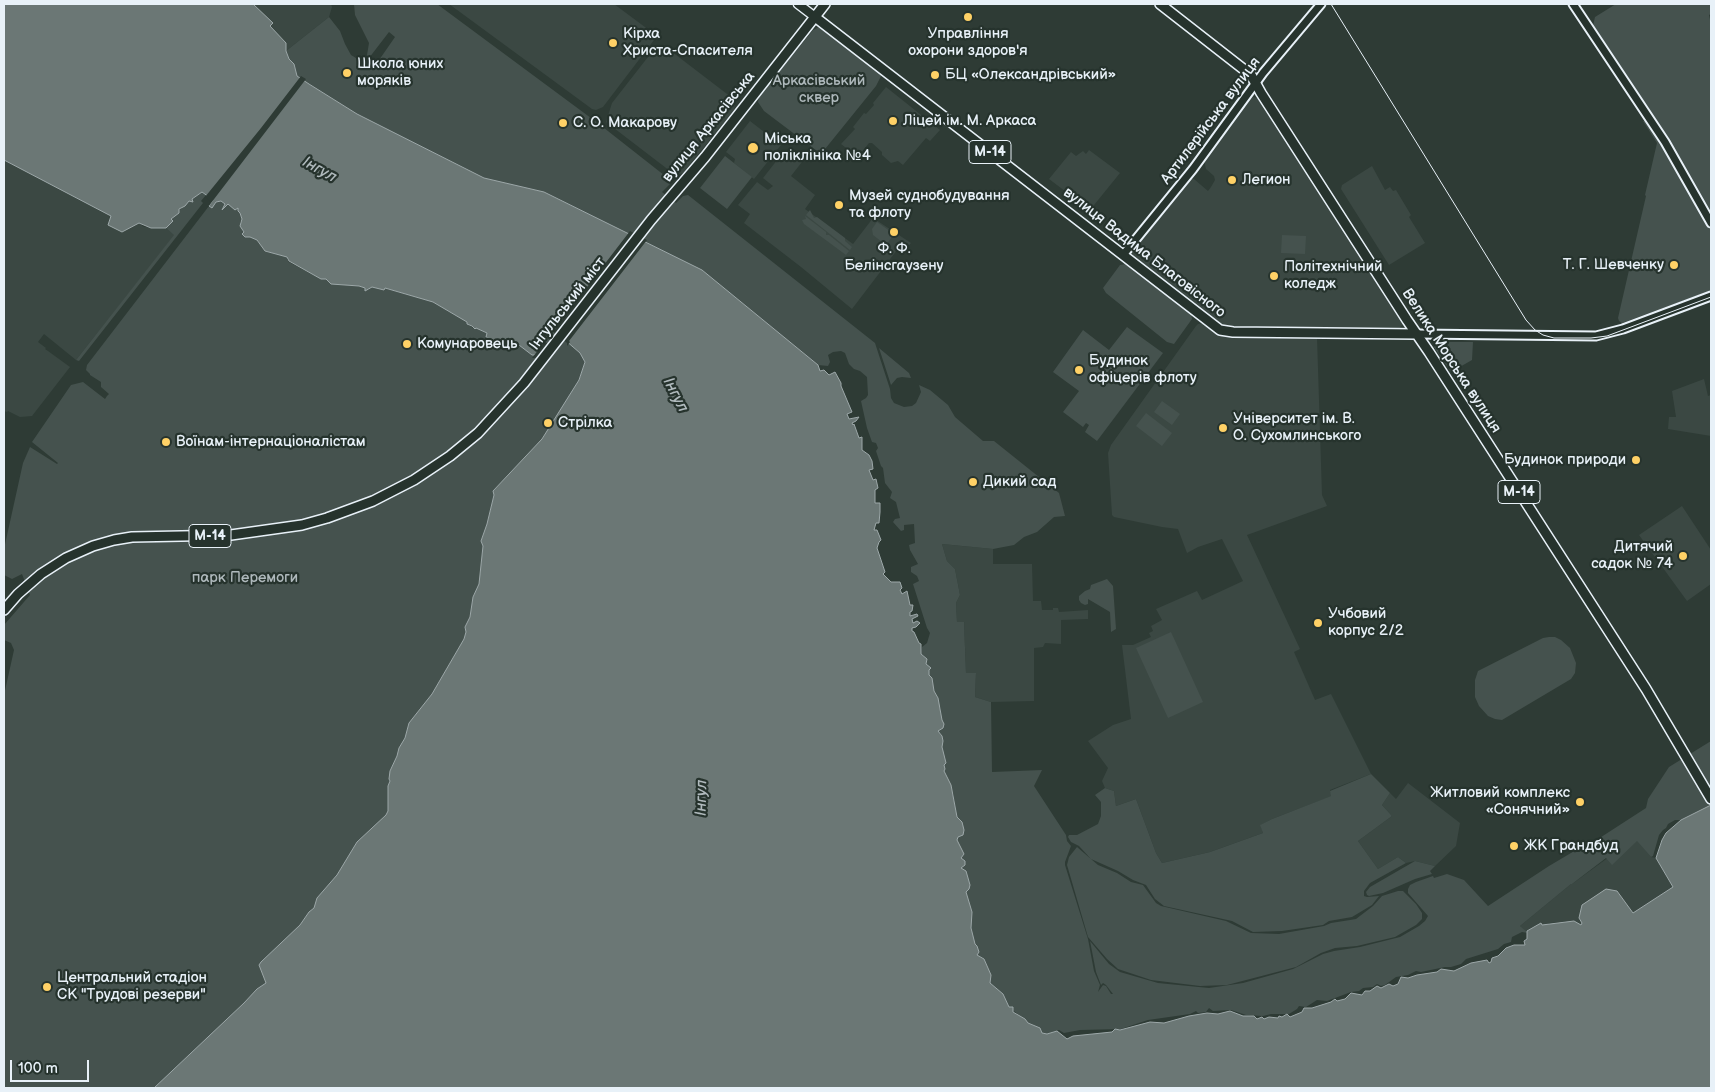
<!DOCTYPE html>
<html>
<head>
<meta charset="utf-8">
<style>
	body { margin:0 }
	#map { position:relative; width:1715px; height:1092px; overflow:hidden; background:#2e3b35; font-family:"Balsamiq Sans",sans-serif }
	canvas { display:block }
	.frame { position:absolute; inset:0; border:5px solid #e8f1f8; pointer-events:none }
	.scale { position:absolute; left:10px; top:1060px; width:79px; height:22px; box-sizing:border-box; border:2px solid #e8f1f8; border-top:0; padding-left:6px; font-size:15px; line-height:18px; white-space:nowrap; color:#e8f1f8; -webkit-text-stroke:4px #26332d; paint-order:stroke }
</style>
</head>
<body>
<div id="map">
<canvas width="1715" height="1092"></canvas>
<div class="frame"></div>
<div class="scale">100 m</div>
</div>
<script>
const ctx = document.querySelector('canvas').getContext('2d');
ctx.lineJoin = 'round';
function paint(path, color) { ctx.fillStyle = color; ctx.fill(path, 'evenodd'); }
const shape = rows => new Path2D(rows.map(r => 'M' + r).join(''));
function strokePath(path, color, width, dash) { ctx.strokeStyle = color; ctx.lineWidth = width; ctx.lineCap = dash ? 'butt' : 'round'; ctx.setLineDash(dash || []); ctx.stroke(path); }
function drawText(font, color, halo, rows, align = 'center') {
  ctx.font = font + ' "Balsamiq Sans",sans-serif'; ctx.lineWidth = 4.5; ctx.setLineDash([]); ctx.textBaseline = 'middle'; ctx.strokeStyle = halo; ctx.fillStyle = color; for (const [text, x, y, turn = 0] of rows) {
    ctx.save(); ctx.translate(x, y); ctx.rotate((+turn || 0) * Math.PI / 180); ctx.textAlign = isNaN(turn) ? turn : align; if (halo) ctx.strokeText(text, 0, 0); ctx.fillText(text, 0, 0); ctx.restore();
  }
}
const built = shape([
	[253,4,331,4,332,7,329,17,286,51,286,43,270,26,272,23],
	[449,4,614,4,653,33,655,36,654,40,603,107,596,110,592,109],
	[660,45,663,45,731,97,735,105,734,110,683,173,680,174,670,171,606,122,612,103,655,48],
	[886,87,940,130,930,141,926,138,903,165,898,161,891,163,882,155,882,152,872,143,869,143,858,157,841,144,855,129,853,127,864,113,866,114,874,105,873,103],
	[1253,97,1260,99,1401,318,1403,324,1399,329,1395,330,1224,327,1133,257,1132,250,1190,179,1194,179,1208,191,1211,187,1215,180,1214,176,1206,169,1204,160,1246,102],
	[750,121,781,145,754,179,734,163,735,159,726,152],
	[785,150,802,162,791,176,815,195,805,209,853,244,873,218,911,243,906,249,900,246,852,309,801,267,744,223,750,214,738,205,757,182,768,190,773,186,763,178],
	[1089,150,1120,173,1090,210,1049,179,1071,152,1076,156,1083,151,1086,154],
	[4,160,112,216,139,223,144,227,166,228,175,235,76,360,44,334,38,342,46,348,45,349,48,351,70,367,32,416,20,417,8,411,7,412,4,411],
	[1372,166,1385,190,1390,187,1393,191,1396,190,1411,215,1409,217,1425,243,1389,265,1341,189,1342,185],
	[1204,323,1216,332,1225,336,1317,337,1322,495,1327,506,1247,535,1300,649,1294,652,1315,700,1331,694,1371,774,1330,790,1332,796,1272,819,1261,825,1263,833,1210,852,1162,863,1156,853,1136,799,1116,806,1114,791,1105,788,1102,781,1108,768,1088,741,1113,725,1131,719,1122,645,1133,645,1151,637,1149,633,1153,631,1151,626,1162,620,1156,609,1197,591,1202,600,1243,581,1222,539,1198,547,1187,553,1178,529,1162,527,1114,517,1112,515,1108,453,1111,445,1196,326,1198,324],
	[1704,379,1708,396,1711,395,1711,436,1668,429,1669,417,1676,417,1672,391],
	[1682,506,1711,550,1710,566,1711,569,1711,584,1687,601,1639,535],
	[942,544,993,549,993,564,1032,564,1033,601,1041,601,1042,610,1053,610,1053,608,1058,608,1059,612,1088,610,1088,619,1061,620,1061,644,1045,643,1043,647,1034,648,1034,701,991,702,975,697,976,673,966,673,964,622,957,622,956,603,960,595,955,569,947,561],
	[1408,783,1460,823,1456,846,1435,866,1415,861,1406,863,1398,857,1378,869,1358,841,1392,816,1382,805,1390,793,1396,799],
	[1635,838,1651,857,1656,858,1673,887,1633,913,1617,891,1582,905,1580,916,1582,923,1581,925,1574,921,1550,923,1525,932,1520,926,1571,884,1572,884]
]);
const green = shape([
	[354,4,437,4,599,124,669,179,670,184,662,192,676,203,683,196,688,195,875,343,890,389,891,398,894,403,904,407,912,406,916,403,921,392,919,385,930,390,948,405,955,417,983,441,994,441,1059,493,1065,516,1054,517,1037,532,1024,537,1014,545,993,549,942,544,947,561,955,569,960,595,956,603,957,622,964,622,966,673,976,673,975,697,991,702,992,772,1042,770,1034,786,1066,835,1067,841,1071,846,1065,862,1065,865,1088,939,1094,971,1100,985,1098,992,1103,985,1106,986,1111,994,1113,994,1106,985,1103,983,1101,985,1096,972,1090,941,1109,964,1120,972,1158,983,1209,988,1243,983,1293,969,1323,954,1334,951,1360,947,1400,937,1419,926,1425,921,1428,916,1408,893,1408,889,1410,885,1416,882,1433,876,1434,878,1447,874,1464,880,1488,906,1549,866,1576,850,1578,852,1646,808,1648,799,1669,767,1711,741,1711,805,1681,820,1675,820,1668,824,1666,828,1663,830,1659,835,1653,856,1651,857,1637,841,1612,865,1606,858,1572,884,1571,884,1520,926,1528,933,1522,932,1512,937,1511,942,1504,944,1498,949,1466,959,1461,964,1451,967,1445,967,1421,972,1416,971,1408,975,1396,977,1385,985,1381,986,1377,984,1373,987,1363,988,1359,991,1351,992,1327,1001,1317,1000,1306,1007,1299,1006,1297,1009,1289,1014,1271,1014,1263,1016,1246,1015,1231,1010,1213,1011,1209,1008,1206,1012,1198,1013,1196,1011,1190,1014,1148,1020,1121,1029,1080,1030,1064,1033,1059,1030,1047,1034,1042,1033,1040,1028,1033,1027,1028,1023,1009,1007,1003,994,990,983,991,975,984,959,977,955,971,928,972,912,966,892,970,885,966,872,961,868,962,860,961,858,962,856,957,840,962,822,957,817,953,793,944,771,942,746,943,743,941,734,938,731,942,721,940,707,938,706,938,698,934,691,932,678,929,675,925,657,921,654,922,647,927,643,930,633,927,628,913,584,919,581,917,576,911,572,911,567,918,564,910,550,909,545,915,543,914,524,904,525,904,530,901,531,893,522,895,519,900,518,896,502,890,498,892,492,885,483,883,468,881,466,876,451,878,448,876,443,872,442,867,428,861,401,866,398,868,395,867,377,860,371,854,369,849,364,845,353,841,351,833,352,828,355,830,362,828,366,818,365,702,270,544,192,484,178,357,114,297,76,294,64,289,59,286,51,329,17,340,31,345,44,351,55,371,67,377,63,395,37,389,32,369,58,367,55,369,43,355,15],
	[1616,4,1711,4,1711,14,1709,15,1711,24,1711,215,1670,142,1593,26,1595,17],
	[819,27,822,28,882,74,876,86,821,154,764,111,758,102,759,97,813,30],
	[1643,121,1646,121,1663,146,1711,231,1711,285,1710,291,1622,323,1619,321,1618,318,1646,196,1645,195,1657,143],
	[725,156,752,177,727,209,700,188],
	[202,192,206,195,201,201,203,203,79,361,76,360,174,235,166,228,173,221,171,219,189,200,193,202,192,199],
	[221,201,225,203,223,208,228,204,238,208,242,219,240,223,245,237,250,237,257,240,265,251,288,257,287,259,289,262,321,279,326,279,331,283,340,285,344,284,350,286,359,286,368,290,372,287,383,290,384,288,433,302,468,322,467,324,475,329,476,328,487,333,486,337,501,342,515,342,532,355,540,340,550,327,580,353,584,359,584,365,579,380,567,401,542,439,493,491,494,495,487,524,481,541,483,546,479,584,473,597,470,617,465,627,466,631,464,639,432,694,409,723,405,738,390,771,388,811,386,815,357,842,337,875,317,898,314,908,309,912,300,925,259,965,266,983,257,989,244,1003,154,1088,4,1088,4,695,14,650,11,643,4,640,4,625,30,595,22,574,12,579,4,575,4,549,23,463,30,447,57,464,58,463,32,442,71,385,83,382,105,399,107,396,109,394,101,387,101,382,90,375,90,374,86,370,87,365,209,206,212,208,216,202],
	[810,210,814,218,817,217,845,238,845,241,852,247,850,250,806,215],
	[805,216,826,232,826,235,829,235,849,251,846,255,804,224,802,220,806,219],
	[877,222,894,234,886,245,873,235,872,229],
	[1282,235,1306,236,1305,254,1281,253],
	[1126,264,1191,313,1192,319,1174,344,1167,342,1106,293,1103,288,1120,265],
	[1127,327,1163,353,1097,441,1085,432,1089,425,1086,423,1083,427,1063,412,1079,391,1053,372,1083,330,1109,350],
	[1440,342,1473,342,1472,360,1451,372,1434,347],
	[879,348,909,373,911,378,902,377,897,378,891,385],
	[1162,401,1180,414,1172,425,1154,412],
	[1146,413,1172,433,1162,446,1136,426],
	[1107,579,1113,586,1116,629,1111,632,1110,612,1088,599,1088,604,1085,605,1081,603,1079,600,1079,596,1085,591,1090,589,1091,585],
	[1171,632,1203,702,1168,718,1136,648],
	[1549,637,1555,637,1561,640,1570,648,1576,663,1575,673,1571,679,1502,720,1495,719,1488,716,1479,706,1475,697,1475,680,1478,671,1543,638],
	[1371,774,1390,793,1382,805,1392,816,1358,841,1378,869,1398,857,1406,863,1370,883,1364,891,1364,896,1367,897,1379,896,1372,905,1352,917,1329,921,1323,925,1282,931,1253,932,1232,921,1164,906,1155,899,1146,885,1133,880,1118,871,1091,859,1079,846,1071,842,1068,837,1069,835,1077,835,1098,824,1101,816,1101,802,1095,795,1105,788,1114,791,1116,806,1136,799,1156,853,1162,863,1210,852,1263,833,1260,825,1272,819,1331,796,1330,791],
	[1077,847,1098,865,1117,873,1131,882,1143,885,1156,903,1161,906,1226,921,1251,933,1279,934,1324,926,1331,923,1350,920,1356,919,1373,906,1382,896,1398,891,1403,891,1416,904,1422,913,1422,919,1416,925,1395,937,1357,946,1335,948,1321,953,1296,967,1227,985,1200,986,1151,980,1118,969,1107,959,1088,937,1067,865,1069,857],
	[1415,861,1435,866,1430,871,1432,874,1415,879,1383,893,1369,896,1367,895,1366,892,1370,887]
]);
const water = shape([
	[4,4,253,4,273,23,270,26,286,43,286,51,289,59,294,64,297,76,309,84,357,114,484,178,544,192,702,270,818,365,820,371,824,370,829,375,835,372,841,383,841,386,852,412,847,414,849,419,859,417,856,421,852,423,853,425,854,424,859,438,862,437,862,450,869,455,872,461,873,469,869,470,873,480,876,479,878,488,875,490,875,503,880,503,880,512,879,523,876,523,874,530,877,530,881,540,879,542,877,548,885,572,883,574,891,582,900,582,902,588,900,590,902,594,907,591,910,605,913,605,912,611,910,612,910,616,917,614,918,616,912,619,913,623,917,621,920,623,916,627,912,628,912,631,914,632,919,643,921,644,921,654,927,659,926,664,931,668,929,670,929,675,932,678,934,691,938,698,942,720,944,724,943,728,938,731,942,736,943,741,942,747,946,763,944,765,945,769,944,771,951,785,957,817,962,822,964,830,963,835,958,837,957,840,964,854,961,858,965,861,965,865,961,868,966,871,970,885,969,889,966,892,972,912,971,928,975,944,977,946,979,952,977,955,984,959,991,975,990,983,1003,994,1009,1007,1013,1007,1013,1012,1025,1019,1028,1023,1040,1028,1042,1033,1047,1034,1057,1031,1067,1039,1073,1036,1112,1032,1115,1029,1120,1030,1150,1022,1164,1023,1189,1016,1207,1013,1218,1014,1230,1011,1243,1016,1254,1016,1257,1019,1262,1017,1264,1019,1269,1017,1278,1018,1279,1016,1282,1017,1287,1014,1290,1017,1302,1012,1304,1008,1312,1008,1331,1002,1335,999,1337,1001,1345,999,1351,993,1362,995,1365,991,1370,991,1377,986,1381,988,1389,984,1393,986,1398,984,1401,977,1408,978,1417,975,1437,972,1441,969,1454,971,1471,963,1487,960,1489,963,1491,962,1492,958,1498,956,1506,948,1514,945,1525,945,1524,941,1527,939,1527,931,1541,923,1542,925,1574,921,1581,925,1582,923,1579,918,1582,905,1606,889,1617,891,1633,913,1673,887,1656,858,1662,840,1666,833,1681,820,1711,805,1711,1088,154,1088,244,1003,257,989,266,983,259,965,261,962,300,925,309,912,314,908,317,898,337,875,357,842,386,815,388,811,388,786,390,781,389,779,390,771,397,756,399,748,405,738,409,723,432,694,464,639,466,632,465,627,470,617,473,597,479,584,483,546,481,541,487,524,494,495,493,491,542,439,579,380,585,362,580,353,550,327,540,340,552,351,539,355,532,355,515,342,501,342,486,337,487,333,476,328,475,329,472,326,467,324,467,322,433,302,385,288,384,290,372,287,365,291,365,288,359,286,331,284,326,279,321,279,289,261,287,257,265,251,257,240,250,237,245,237,242,234,244,232,240,226,242,219,240,213,238,211,238,208,235,210,228,204,222,210,225,204,221,201,216,202,212,208,209,206,213,200,202,192,192,199,193,202,189,201,185,206,179,209,179,213,171,219,173,221,166,228,151,228,139,223,122,232,108,225,111,216,4,160,4,4]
]);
const pier = shape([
	[301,76,306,79,208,207,210,201,205,197,261,128],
	[630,231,647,240,569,341,570,342,567,346,567,343,551,330,543,340,554,349,554,352,550,357,532,358,543,344,540,340,550,327,554,330]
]);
const secondary = shape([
	[1573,4,1665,142,1711,223],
	[1123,255,1193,169,1263,73,1321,4],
	[1417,334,1596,336,1623,329,1711,296]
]);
const primary = shape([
	[798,4,815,17]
]);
const highway = shape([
	[1160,4,1251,75,1261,93,1407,320,1429,352,1646,689,1711,799],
	[815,17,1220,330,1233,332,1417,334],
	[4,610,18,594,41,574,66,558,93,546,114,540,132,537,231,535,302,525,327,518,373,501,414,480,450,456,478,433,524,383,651,220,705,157,825,4]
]);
const tram = shape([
	[1331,4,1526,320,1535,330,1543,335,1554,338,1591,338,1607,336,1711,297]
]);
const markers = [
	[968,17,5,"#ffd166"],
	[613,43,5,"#ffd166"],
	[347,73,5,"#ffd166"],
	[935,75,5,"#ffd166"],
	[893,121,5,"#ffd166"],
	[563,123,5,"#ffd166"],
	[753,148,6,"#ffd166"],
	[1232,180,5,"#ffd166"],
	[839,205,5,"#ffd166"],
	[894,232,5,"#ffd166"],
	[1674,265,5,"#ffd166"],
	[1274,276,5,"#ffd166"],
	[407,344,5,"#ffd166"],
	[1079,370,5,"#ffd166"],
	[548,423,5,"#ffd166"],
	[1223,428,5,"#ffd166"],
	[166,442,5,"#ffd166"],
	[1636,460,5,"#ffd166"],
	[973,482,5,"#ffd166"],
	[1683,556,5,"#ffd166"],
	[1318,623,5,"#ffd166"],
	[1580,802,5,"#ffd166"],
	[1514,846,5,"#ffd166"],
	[47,987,5,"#ffd166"]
];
const shields = [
	[990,152,42],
	[1519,492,42],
	[210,536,42]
];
const shieldNames = [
	["М-14",990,152],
	["М-14",1519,492],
	["М-14",210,536]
];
const poiNames = [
	["Кірха",623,34],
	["Христа-Спасителя",623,51],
	["Управління",968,34,"center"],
	["охорони здоров'я",968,51,"center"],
	["Школа юних",357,64],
	["моряків",357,81],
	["БЦ «Олександрівський»",945,75],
	["Ліцей ім. М. Аркаса",903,121],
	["С. О. Макарову",573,123],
	["Міська",764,139],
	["поліклініка №4",764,156],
	["Легион",1242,180],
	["Музей суднобудування",849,196],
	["та флоту",849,213],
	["Ф. Ф.",894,249,"center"],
	["Белінсгаузену",894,266,"center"],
	["Т. Г. Шевченку",1664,265,"right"],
	["Політехнічний",1284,267],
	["коледж",1284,284],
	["Комунаровець",417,344],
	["Будинок",1089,361],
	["офіцерів флоту",1089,378],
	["Університет ім. В.",1233,419],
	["О. Сухомлинського",1233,436],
	["Стрілка",558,423],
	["Воїнам-інтернаціоналістам",176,442],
	["Будинок природи",1626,460,"right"],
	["Дикий сад",983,482],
	["Дитячий",1673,547,"right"],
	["садок № 74",1673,564,"right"],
	["Учбовий",1328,614],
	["корпус 2/2",1328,631],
	["Житловий комплекс",1570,793,"right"],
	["«Сонячний»",1570,810,"right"],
	["ЖК Грандбуд",1524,846],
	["Центральний стадіон",57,978],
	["СК \"Трудові резерви\"",57,995]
];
const parkNames = [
	["Аркасівський",819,81],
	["сквер",819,98],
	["парк Перемоги",245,578]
];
const streetNames = [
	["Артилерійська вулиця",1211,121,-53],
	["вулиця Аркасівська",709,127,-51],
	["вулиця Вадима Благовісного",1144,253,38],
	["Інгульський міст",568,304,-52],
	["Велика Морська вулиця",1451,361,57]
];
const waterNames = [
	["Інгул",319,170,29],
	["Інгул",675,395,62],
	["Інгул",702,798,-89]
];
paint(built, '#3b4843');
paint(green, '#45524e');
paint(water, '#6b7775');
strokePath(water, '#9da8a9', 1);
paint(pier, '#2e3b35');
strokePath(secondary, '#e8f1f8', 11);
strokePath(primary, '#e8f1f8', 11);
strokePath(highway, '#e8f1f8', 12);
strokePath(secondary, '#26332d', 7);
strokePath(primary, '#26332d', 8);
strokePath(highway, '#26332d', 9);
strokePath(tram, '#e8f1f8', 1);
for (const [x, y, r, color] of markers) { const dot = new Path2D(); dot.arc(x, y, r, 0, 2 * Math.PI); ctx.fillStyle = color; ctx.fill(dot); strokePath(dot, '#26332d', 2); }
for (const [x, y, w] of shields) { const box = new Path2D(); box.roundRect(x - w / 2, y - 11.5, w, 23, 4); ctx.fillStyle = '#26332d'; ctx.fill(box); strokePath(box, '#e8f1f8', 1); }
drawText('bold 14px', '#e8f1f8', null, shieldNames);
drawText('15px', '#e8f1f8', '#26332d', poiNames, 'left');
drawText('15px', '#afb9bc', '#26332d', parkNames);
drawText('15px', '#e8f1f8', '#26332d', streetNames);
drawText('italic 16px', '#b0babd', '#26332d', waterNames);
</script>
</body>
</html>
